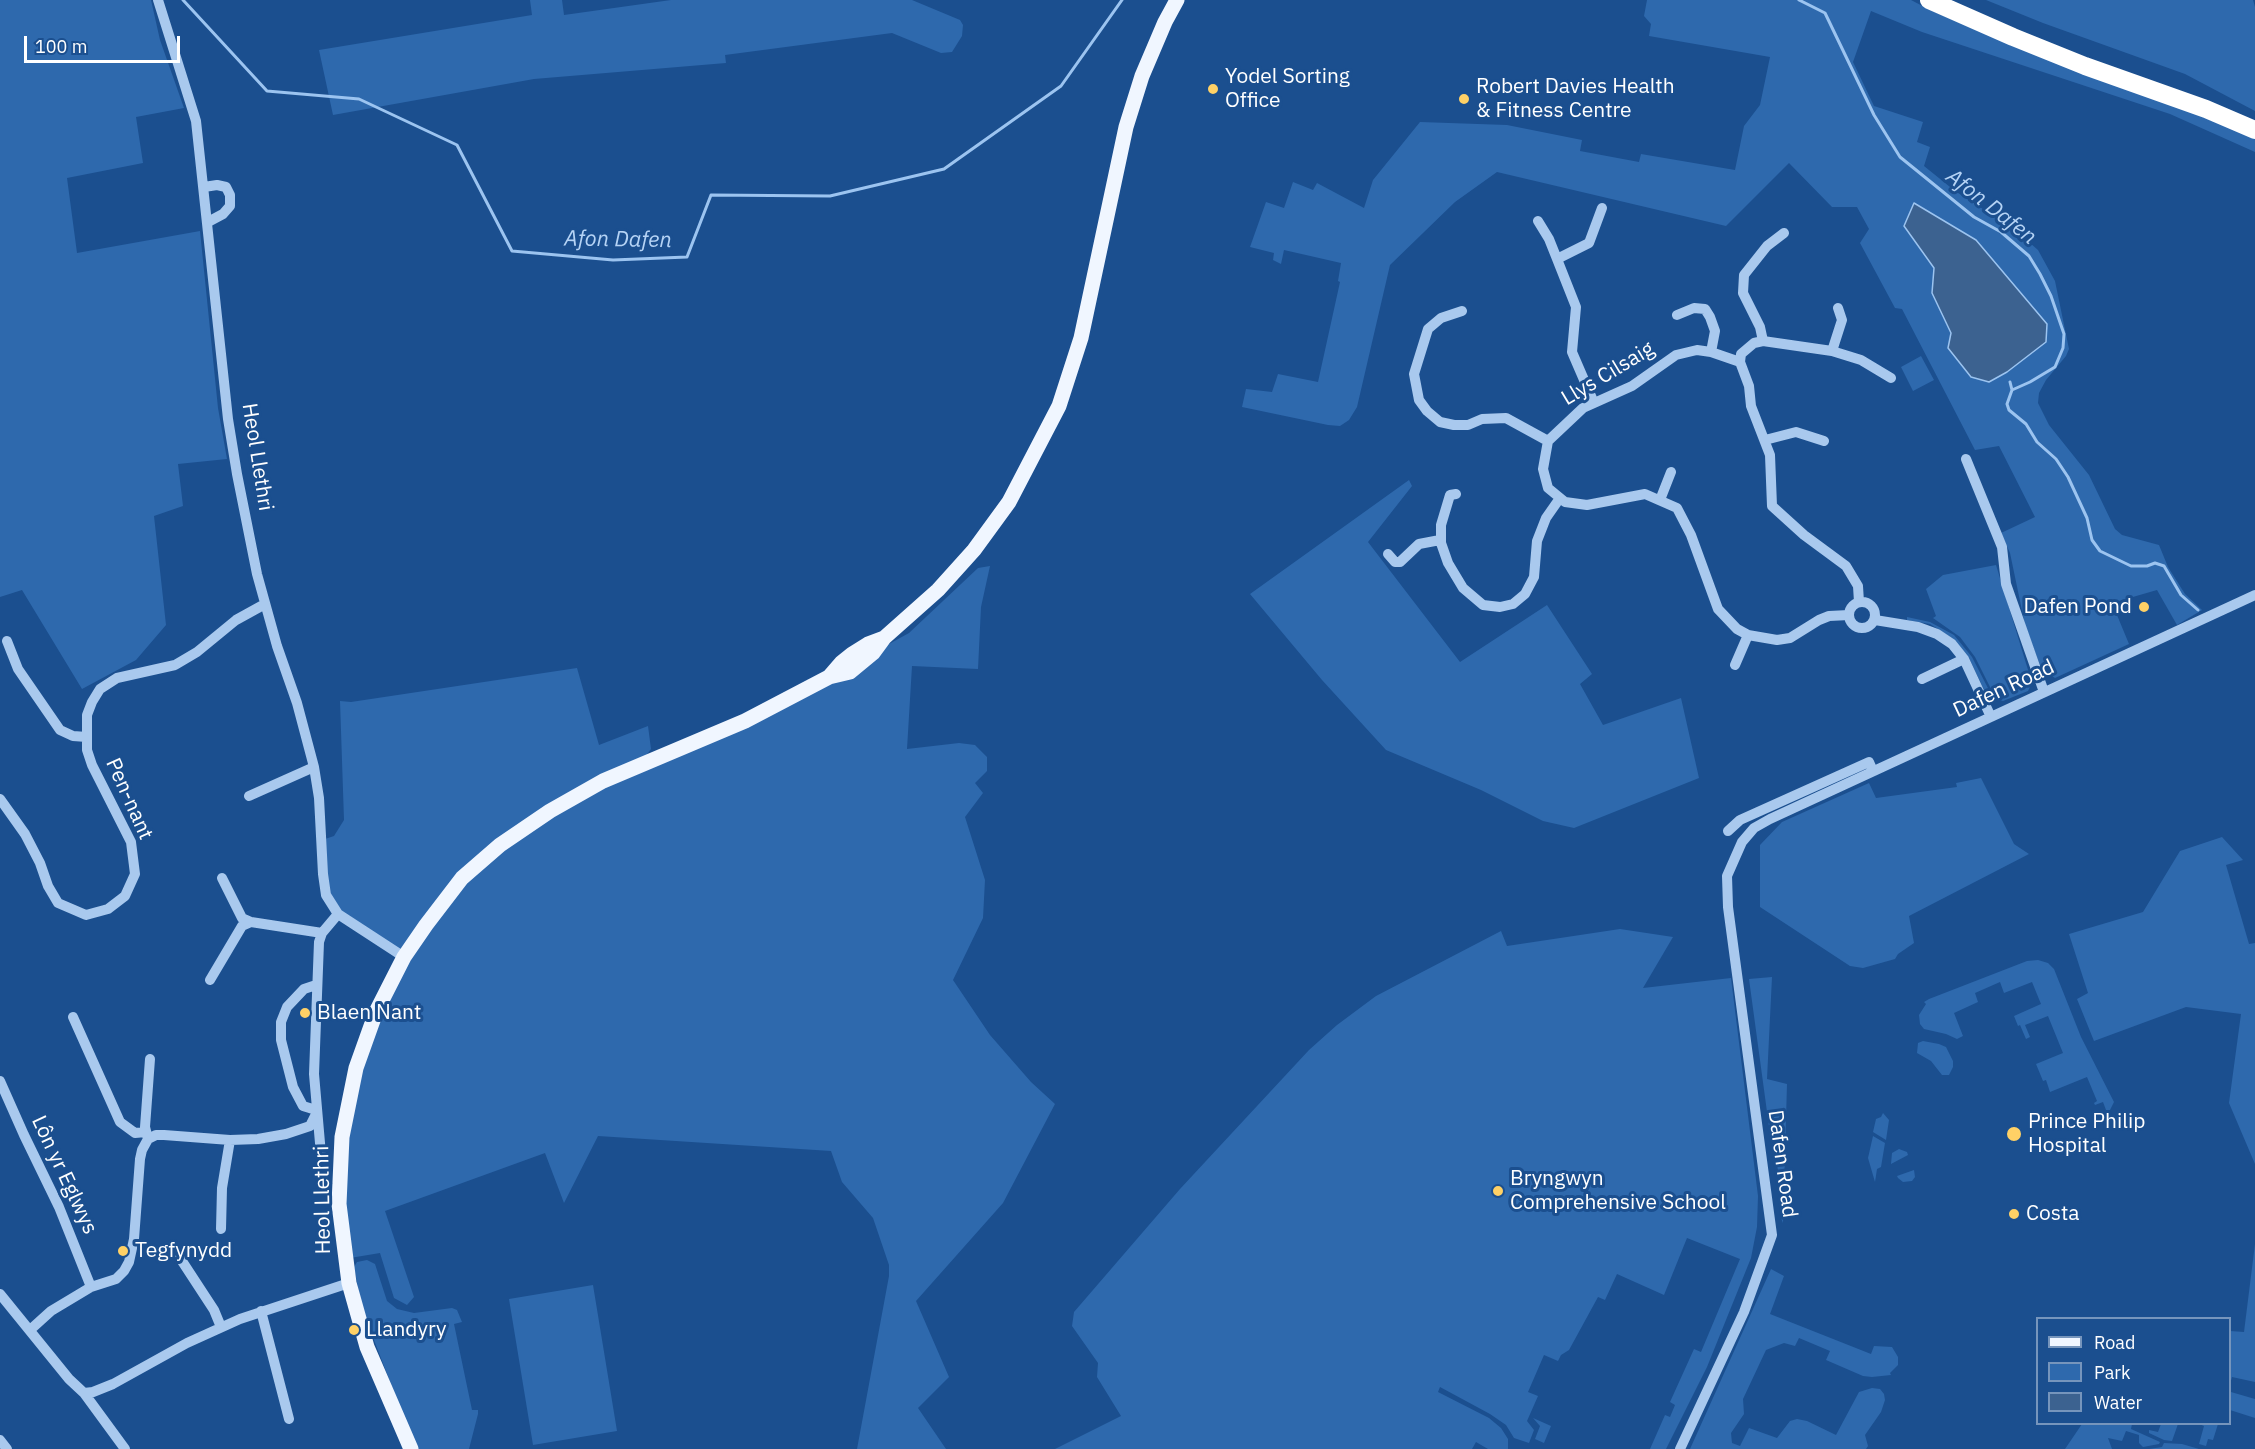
<!DOCTYPE html>
<html>
<head>
<meta charset="utf-8">
<style>
	body { margin:0 }
	#map { position:relative; width:2255px; height:1449px; overflow:hidden; background:#1b4f8f; font-family:"IBM Plex Sans",sans-serif }
	canvas { display:block }
	.legend { position:absolute; left:2036px; top:1317px; width:195px; height:108px; box-sizing:border-box; background:#1b4f8f; border:2px solid #7695bc; margin:0; padding:8px 10px; list-style:none; font-size:18px; color:#fff }
	.legend li { display:flex; align-items:center; gap:12px; height:30px }
	.legend b { width:30px; border:2px solid #7695bc }
	.scale { position:absolute; left:24px; top:36px; width:156px; height:27px; box-sizing:border-box; border:3px solid #fff; border-top:0; padding-left:8px; font-size:18px; line-height:21px; white-space:nowrap; color:#fff; -webkit-text-stroke:4px #1b4f8f; paint-order:stroke }
</style>
</head>
<body>
<div id="map">
<canvas width="2255" height="1449"></canvas>
<ul class="legend">
<li><b style="height:8px;background:#f0f6ff"></b>Road</li>
<li><b style="height:16px;background:#2e69ad"></b>Park</li>
<li><b style="height:16px;background:#3c6290"></b>Water</li>
</ul>
<div class="scale">100 m</div>
</div>
<script>
const ctx = document.querySelector('canvas').getContext('2d');
ctx.lineJoin = 'round';
function paint(path, color) { ctx.fillStyle = color; ctx.fill(path, 'evenodd'); }
const shape = rows => new Path2D(rows.map(r => 'M' + r).join(''));
function strokePath(path, color, width, dash) { ctx.strokeStyle = color; ctx.lineWidth = width; ctx.lineCap = dash ? 'butt' : 'round'; ctx.setLineDash(dash || []); ctx.stroke(path); }
function drawText(font, color, halo, rows, align = 'center') {
  ctx.font = font + ' "IBM Plex Sans",sans-serif'; ctx.lineWidth = 6; ctx.setLineDash([]); ctx.textBaseline = 'middle'; ctx.strokeStyle = halo; ctx.fillStyle = color; for (const [text, x, y, turn = 0] of rows) {
    ctx.save(); ctx.translate(x, y); ctx.rotate((+turn || 0) * Math.PI / 180); ctx.textAlign = isNaN(turn) ? turn : align; if (halo) ctx.strokeText(text, 0, 0); ctx.fillText(text, 0, 0); ctx.restore();
  }
}
const green = shape([
	[0,0,151,0,160,40,184,108,136,117,143,163,67,178,77,253,200,231,218,408,227,459,178,464,183,506,154,516,166,625,136,660,82,689,22,590,0,597],
	[530,0,562,0,564,15,671,0,912,0,960,20,963,25,962,36,952,52,941,53,892,33,725,55,726,63,534,79,333,115,319,50,532,15],
	[1647,0,1911,0,1934,12,2052,61,2193,112,2255,138,2255,152,2170,114,1922,32,1871,11,1853,62,1874,106,1923,122,1917,142,1930,147,1924,166,1955,191,2014,229,2038,250,2055,281,2069,349,2066,356,2046,380,2039,393,2038,403,2049,425,2089,475,2115,529,2122,535,2159,545,2168,567,2185,594,2202,610,2177,625,2157,590,2112,603,2129,644,2055,678,2041,668,2025,625,2010,553,2001,533,2035,517,1999,446,1975,450,1902,309,1895,308,1860,243,1869,229,1857,207,1832,207,1789,163,1726,226,1497,172,1455,202,1390,265,1357,407,1349,420,1340,426,1328,425,1242,407,1246,389,1272,392,1278,374,1318,382,1340,282,1338,281,1341,263,1284,250,1281,264,1273,260,1274,253,1250,247,1266,202,1284,208,1293,182,1313,190,1317,183,1364,208,1373,180,1420,122,1507,125,1582,140,1580,151,1639,162,1641,154,1735,170,1744,126,1760,105,1770,57,1649,36,1651,24,1644,16],
	[1934,268,1971,377,1932,293],
	[1986,0,2253,0,2255,7,2255,111,2185,74,2043,23],
	[1921,356,1934,380,1913,391,1901,367],
	[1409,480,1412,486,1368,542,1460,662,1547,605,1592,674,1580,684,1603,725,1681,698,1699,778,1574,828,1543,821,1481,790,1386,750,1322,680,1250,594],
	[1996,565,2032,683,2028,691,2003,701,1993,698,1995,697,1975,657,1960,637,1933,618,1936,616,1926,589,1943,575],
	[990,566,981,607,978,669,912,666,907,749,959,743,975,745,987,757,987,771,975,783,983,793,965,817,985,880,983,918,953,980,990,1035,1031,1082,1055,1104,1003,1203,916,1301,949,1377,918,1408,946,1449,857,1449,889,1276,889,1265,873,1218,842,1182,831,1151,598,1136,564,1203,545,1153,385,1211,414,1297,407,1305,394,1298,380,1253,344,1259,339,1204,356,1068,404,957,338,914,326,895,322,840,334,836,344,820,340,701,351,702,577,668,599,745,648,726,651,749,645,757,829,677,909,633,978,568],
	[1907,617,1930,622,1954,635,1972,657,1991,694,1986,694,1969,658,1952,638,1930,624,1907,620],
	[1981,778,2014,844,2029,854,1909,916,1914,943,1898,954,1895,959,1863,968,1850,966,1760,907,1760,845,1782,822,1869,783,1876,798,1957,787,1956,783],
	[2222,837,2243,860,2226,865,2249,944,2255,943,2255,1164,2229,1103,2241,1014,2186,1007,2094,1041,2077,999,2088,993,2069,934,2143,912,2180,851],
	[1620,929,1673,937,1643,988,1731,978,1758,1196,1757,1227,1751,1258,1707,1367,1666,1449,1650,1449,1665,1415,1670,1417,1675,1405,1670,1402,1694,1349,1701,1352,1740,1259,1687,1238,1664,1295,1617,1274,1605,1300,1598,1297,1569,1350,1561,1355,1558,1361,1544,1355,1528,1392,1538,1396,1527,1421,1534,1430,1529,1443,1514,1438,1506,1425,1490,1414,1440,1387,1438,1392,1489,1418,1501,1428,1508,1439,1508,1449,1488,1449,1476,1442,1472,1449,1055,1449,1121,1416,1097,1377,1098,1363,1072,1326,1074,1312,1180,1189,1309,1050,1337,1025,1376,996,1501,931,1507,946],
	[2038,960,2048,963,2054,969,2081,1037,2114,1102,2110,1110,2106,1110,2103,1102,2095,1105,2094,1103,2097,1101,2087,1077,2050,1092,2046,1080,2043,1081,2036,1064,2063,1053,2048,1016,2025,1025,2030,1037,2026,1039,2020,1025,2018,1026,2014,1016,2041,1004,2032,982,2004,993,2000,982,1975,993,1978,1002,1954,1013,1963,1036,1957,1039,1946,1034,1924,1029,1920,1024,1919,1015,1926,1004,1924,1002,1929,999,2027,961],
	[1772,977,1767,1079,1787,1084,1783,1223,1781,1218,1778,1170,1770,1134,1749,979],
	[1923,1041,1939,1044,1946,1047,1953,1061,1953,1067,1949,1075,1942,1075,1931,1061,1917,1053,1918,1043],
	[1883,1113,1889,1120,1886,1140,1873,1132,1876,1119,1881,1117],
	[1873,1136,1885,1143,1881,1167,1877,1169,1875,1182,1868,1158],
	[1899,1149,1907,1152,1908,1155,1891,1164,1892,1153],
	[1914,1170,1915,1177,1912,1181,1903,1182,1898,1178,1897,1176],
	[2255,1244,2255,1382,2232,1377,2230,1384,2230,1331,2244,1332],
	[367,1260,375,1264,387,1301,397,1309,414,1313,452,1308,457,1310,462,1322,454,1324,472,1410,478,1410,478,1414,469,1449,416,1449,362,1309,354,1267,357,1262],
	[1771,1269,1784,1276,1770,1314,1871,1354,1874,1346,1892,1347,1898,1357,1898,1365,1890,1373,1891,1375,1872,1377,1863,1376,1826,1360,1830,1351,1799,1338,1795,1346,1784,1343,1766,1350,1743,1399,1744,1414,1731,1433,1732,1443,1740,1446,1749,1428,1777,1438,1790,1421,1797,1419,1807,1421,1836,1435,1859,1392,1872,1388,1880,1389,1884,1394,1885,1400,1881,1412,1865,1435,1868,1446,1866,1449,1690,1449],
	[593,1285,617,1431,533,1445,509,1299],
	[2231,1392,2255,1399,2255,1418,2230,1410],
	[1533,1418,1551,1426,1544,1443,1535,1439,1540,1426],
	[2082,1424,2132,1424,2131,1429,2160,1442,2159,1444,2143,1447,2139,1443,2139,1435,2126,1431,2122,1441,2108,1438,2112,1449,2065,1449],
	[2161,1424,2178,1424,2172,1441,2164,1440,2149,1433,2149,1430,2158,1432],
	[2199,1424,2218,1424,2213,1440,2208,1439,2206,1446,2199,1444,2204,1426],
	[2164,1443,2182,1444,2199,1449,2149,1449,2162,1447]
]);
const water = shape([
	[1914,203,1976,240,2047,324,2046,342,2007,372,1989,382,1971,377,1948,348,1951,333,1932,293,1934,268,1904,226,1914,203]
]);
const stream = shape([
	[183,0,267,91,359,99,457,145,512,251,613,260,687,257,711,195,830,196,944,169,1061,86,1122,0],
	[1799,0,1825,13,1874,115,1900,157,1974,217,2001,232,2029,256,2040,274,2051,296,2064,334,2063,348,2055,367,2030,382,2012,390],
	[2010,382,2012,390],
	[2012,390,2007,404,2009,410,2026,424,2037,442,2056,459,2068,477,2087,518,2092,540,2100,551,2131,566,2147,566,2155,563,2164,566,2181,595,2198,610]
]);
const minor = shape([
	[158,0,196,121,228,419,237,474,257,574,277,646,297,703,314,767,319,798,323,874,326,895,338,914,404,957],
	[204,187,217,185,226,187,230,195,230,206,223,214,208,222],
	[1538,221,1549,239,1557,259],
	[1784,233,1767,246,1744,275,1743,293,1760,327,1763,341,1754,343,1741,354,1740,362,1749,386,1751,406,1770,455,1772,506,1804,535,1846,566,1858,586,1859,602],
	[1462,311,1441,318,1428,329,1414,374,1419,400,1427,411,1440,422,1454,425,1468,425,1482,419,1506,418,1548,441],
	[1677,315,1694,308,1705,309,1710,317,1715,331,1711,352],
	[1763,341,1832,351,1842,320,1838,308],
	[1832,351,1861,360,1891,378],
	[1740,362,1711,352,1697,350,1676,355,1632,386,1583,408,1548,441,1543,469,1548,488,1565,502,1587,505,1645,494,1677,508,1691,535,1718,609,1737,629,1748,635,1777,640,1790,638,1819,620,1829,616,1849,615],
	[1594,403,1572,352,1576,307,1557,259,1589,243,1602,208],
	[1765,440,1796,432,1824,441],
	[1966,459,2002,547,2006,584,2044,692],
	[1456,494,1450,495,1441,525,1441,543,1448,563,1463,588,1483,605,1500,607,1513,604,1525,594,1534,577,1537,541,1546,518,1560,498],
	[1660,500,1671,472],
	[1388,554,1395,562,1400,562,1419,544,1440,540],
	'1849 615a13 13 0 1 1 26 0a13 13 0 1 1-26 0Z',
	[1875,620,1918,627,1937,634,1952,644,1964,659,1991,717],
	[7,641,18,669,60,730,73,736,87,737],
	[1735,665,1748,635],
	[1922,679,1964,659],
	[249,796,314,767],
	[0,799,25,834,40,863,48,886,58,903,86,915,108,909,125,896,135,874,131,842,92,765,87,750,87,715,92,702,100,689,117,678,175,665,197,652,236,620,265,604],
	[1728,831,1740,820,1869,762,1873,771],
	[222,878,242,918,251,922],
	[210,980,242,926,251,922,322,933],
	[73,1017,120,1122,135,1133,146,1132],
	[0,1081,24,1135,59,1207,91,1287],
	[316,1110,303,1106,293,1087,281,1040,281,1022,287,1007,304,989,316,985],
	[148,1139,145,1127,150,1059],
	[322,1166,314,1074,319,942,322,933,338,914],
	[221,1229,222,1188,230,1140],
	[180,1258,214,1310,221,1327],
	[0,1294,69,1379,84,1393,93,1392,113,1384,187,1343,240,1319,349,1283],
	[261,1311,289,1419],
	[30,1330,51,1311,91,1287,116,1279,124,1271,129,1262,134,1239,140,1159,142,1150,148,1139,156,1135,164,1135,230,1140,258,1139,286,1134,310,1126,316,1114],
	[84,1393,125,1449],
	[0,1440,7,1449],
	[1680,1449,1744,1312,1772,1235,1728,907,1727,876,1742,842,1754,828,1770,819,2255,595]
]);
const major = shape([
	[829,677,842,662,852,654,868,644,884,638],
	[411,1449,367,1347,349,1283,339,1204,342,1137,356,1068,376,1012,404,957,426,925,462,878,500,845,550,811,603,781,745,721,829,677,850,672,873,653,884,638,938,590,974,550,1009,502,1059,406,1081,338,1126,127,1142,76,1165,22,1177,0]
]);
const highway = shape([
	[1929,0,2013,37,2085,66,2206,109,2255,130]
]);
const markers = [
	[1213,89,6,"#ffd166"],
	[1464,99,6,"#ffd166"],
	[2144,607,6,"#ffd166"],
	[305,1013,6,"#ffd166"],
	[2014,1134,8,"#ffd166"],
	[1498,1191,6,"#ffd166"],
	[2014,1214,6,"#ffd166"],
	[123,1251,6,"#ffd166"],
	[354,1330,6,"#ffd166"]
];
const poiNames = [
	["Yodel Sorting",1225,77],
	["Office",1225,101],
	["Robert Davies Health",1476,87],
	["& Fitness Centre",1476,111],
	["Dafen Pond",2132,607,"right"],
	["Blaen Nant",317,1013],
	["Prince Philip",2028,1122],
	["Hospital",2028,1146],
	["Bryngwyn",1510,1179],
	["Comprehensive School",1510,1203],
	["Costa",2026,1214],
	["Tegfynydd",135,1251],
	["Llandyry",366,1330]
];
const streetNames = [
	["Llys Cilsaig",1608,374,-31],
	["Heol Llethri",257,457,81],
	["Dafen Road",2004,689,-25],
	["Pen-nant",129,799,66],
	["Dafen Road",1782,1164,82],
	["Lôn yr Eglwys",64,1175,65],
	["Heol Llethri",323,1200,-91]
];
const waterNames = [
	["Afon Dafen",1991,207,38],
	["Afon Dafen",618,240,1]
];
paint(green, '#2e69ad');
paint(water, '#3c6290');
strokePath(water, '#9cc4f0', 1.5);
strokePath(stream, '#9cc4f0', 3);
strokePath(minor, '#a9c9ee', 10);
strokePath(major, '#f0f6ff', 15);
strokePath(highway, '#fff', 18);
for (const [x, y, r, color] of markers) { const dot = new Path2D(); dot.arc(x, y, r, 0, 2 * Math.PI); ctx.fillStyle = color; ctx.fill(dot); strokePath(dot, '#1b4f8f', 2); }
drawText('21px', '#fff', '#1b4f8f', poiNames, 'left');
drawText('21px', '#fff', '#1b4f8f', streetNames);
drawText('italic 22px', '#b5d3f5', '#1b4f8f', waterNames);
</script>
</body>
</html>
